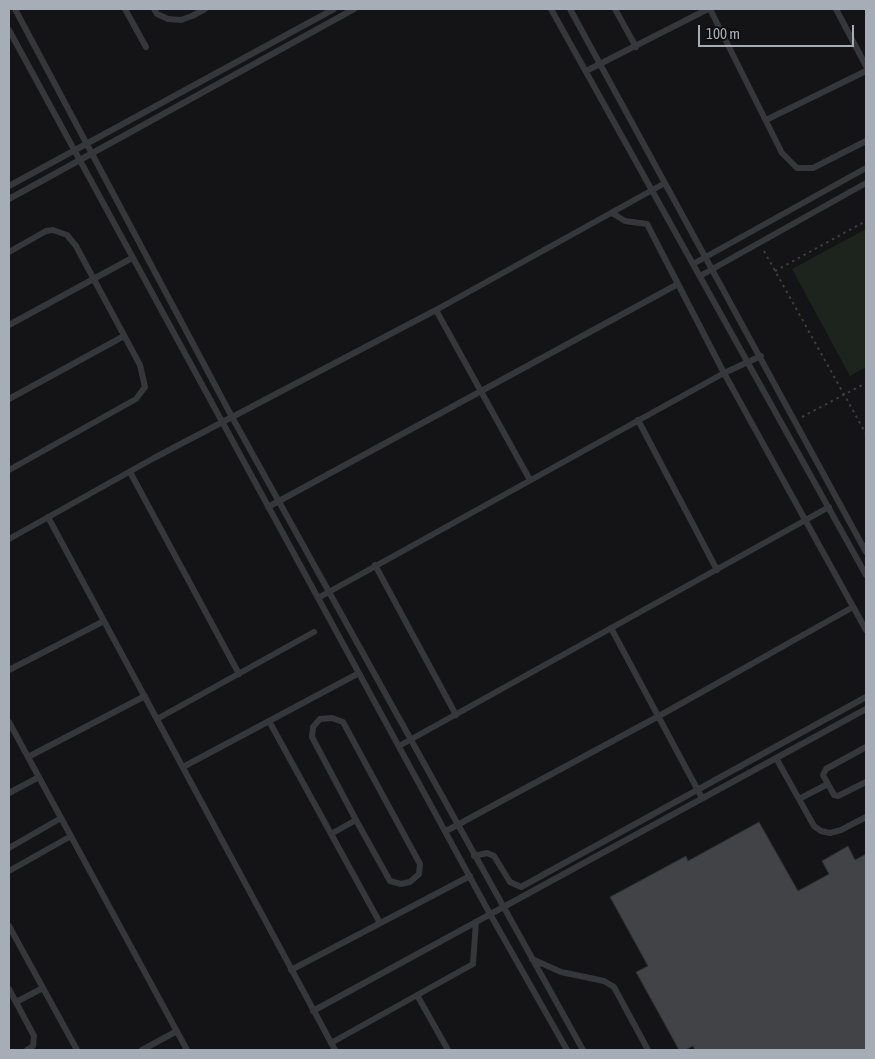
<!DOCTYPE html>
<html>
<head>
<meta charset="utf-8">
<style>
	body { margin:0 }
	#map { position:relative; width:875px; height:1059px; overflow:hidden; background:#141416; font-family:"Asap Condensed",sans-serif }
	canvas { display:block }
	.frame { position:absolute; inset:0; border:10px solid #a7adb6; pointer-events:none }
	.scale { position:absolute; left:698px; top:25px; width:156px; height:22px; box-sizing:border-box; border:2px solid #a7adb6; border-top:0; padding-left:6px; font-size:15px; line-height:18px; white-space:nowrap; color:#a7adb6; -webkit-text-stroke:4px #0f0f11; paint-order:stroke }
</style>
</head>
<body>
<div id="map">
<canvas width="875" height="1059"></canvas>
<div class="frame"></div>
<div class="scale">100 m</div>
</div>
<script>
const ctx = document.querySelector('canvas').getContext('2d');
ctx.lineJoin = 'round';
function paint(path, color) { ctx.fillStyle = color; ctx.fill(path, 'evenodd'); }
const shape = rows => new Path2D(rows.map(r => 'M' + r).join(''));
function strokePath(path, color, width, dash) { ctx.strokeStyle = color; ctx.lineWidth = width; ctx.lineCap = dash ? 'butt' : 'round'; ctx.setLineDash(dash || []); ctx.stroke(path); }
const green = shape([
	[866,229,866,367,850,376,792,269]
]);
const building = shape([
	[759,822,798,891,829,874,822,861,848,846,855,860,866,854,866,1050,695,1050,693,1046,685,1050,679,1050,636,972,648,966,610,897,686,856,688,861,759,822]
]);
const path = shape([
	[764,251,866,434],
	[775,271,866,221],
	[802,417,866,383]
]);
const lane = shape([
	[15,9,232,417,583,1050],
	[125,9,146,47],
	[154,9,157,14,168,19,181,20,192,16,205,9],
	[551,9,866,575],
	[570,9,866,552],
	[615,9,636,47],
	[710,9,782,153,797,168,813,168,866,141],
	[836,9,866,66],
	[9,30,490,914,567,1050],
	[586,71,708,9],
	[766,120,866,71],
	[9,186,334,9],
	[9,199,354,9],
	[612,213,625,221,647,224,724,373,866,630],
	[9,252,46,231,53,230,67,235,76,246,140,365,145,387,136,399,9,470],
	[693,264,866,168],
	[700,276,866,183],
	[436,310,530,480],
	[9,325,132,258],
	[9,399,124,336],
	[638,420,717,570],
	[130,472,239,674],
	[268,507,678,284],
	[48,517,335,1050],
	[9,539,154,458,436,310,665,183],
	[375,565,456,715],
	[318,598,724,373,761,356],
	[611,628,702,798],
	[9,670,104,621],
	[157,719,314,632],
	[269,721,380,923],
	[9,722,187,1050],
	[399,746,829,507],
	[866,747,826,769,823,775,834,795,838,796,866,782],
	[28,757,145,696],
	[776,758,814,826,821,831,830,833,841,830,866,817],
	[183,767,359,673],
	[9,793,39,777],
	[799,799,828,784],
	[446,831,659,716,853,607],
	[331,834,356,820,312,737,313,727,320,719,332,718,343,722,420,864,419,874,410,882,401,884,390,881,356,820],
	[9,848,61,818],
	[474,856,487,853,494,856,510,882,521,887,866,697],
	[9,871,71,836],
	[9,926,77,1050],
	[532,959,561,972,604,981,614,987,648,1050],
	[291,970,470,876],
	[9,989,34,1036,33,1046,27,1050],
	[417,995,448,1050],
	[16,1002,43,988],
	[313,1011,866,709],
	[331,1043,473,964,476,922],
	[142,1050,177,1031]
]);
paint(green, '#1d241d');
paint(building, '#414346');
strokePath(building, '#2e2f32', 1);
strokePath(path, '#3b3e42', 2, [2.5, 4]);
strokePath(lane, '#35373b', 6);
</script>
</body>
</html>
